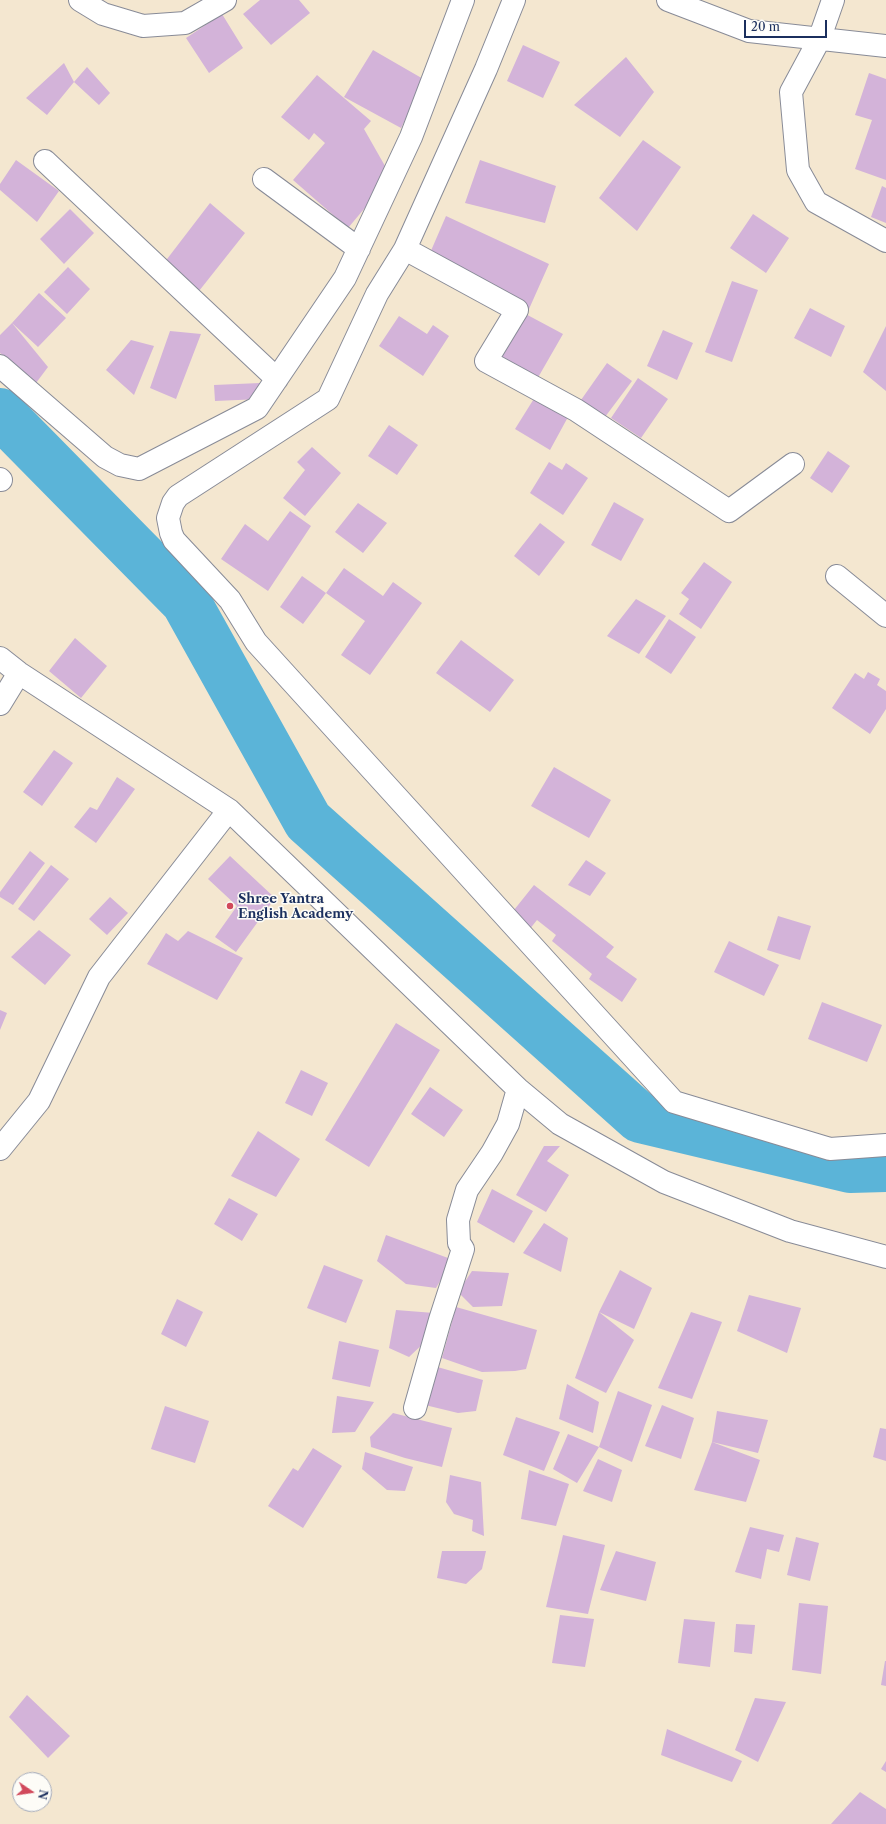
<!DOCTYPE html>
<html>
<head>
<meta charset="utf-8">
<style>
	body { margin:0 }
	#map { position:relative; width:886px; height:1824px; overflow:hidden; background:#f4e7d0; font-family:"Libre Caslon Text",serif }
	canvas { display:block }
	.north { position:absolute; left:12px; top:1772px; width:40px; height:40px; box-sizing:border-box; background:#fdfcf7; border:1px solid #a3aaba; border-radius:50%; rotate:103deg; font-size:11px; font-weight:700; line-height:16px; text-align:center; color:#1b2f5e }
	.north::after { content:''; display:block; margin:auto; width:14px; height:18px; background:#d1495b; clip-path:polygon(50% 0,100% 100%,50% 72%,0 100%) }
	.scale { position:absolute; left:744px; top:20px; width:83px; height:18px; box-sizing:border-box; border:2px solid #1b2f5e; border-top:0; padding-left:5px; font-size:12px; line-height:14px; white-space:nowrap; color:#1b2f5e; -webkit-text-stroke:3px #fdfcf7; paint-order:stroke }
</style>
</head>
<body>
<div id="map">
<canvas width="886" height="1824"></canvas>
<div class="north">N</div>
<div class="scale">20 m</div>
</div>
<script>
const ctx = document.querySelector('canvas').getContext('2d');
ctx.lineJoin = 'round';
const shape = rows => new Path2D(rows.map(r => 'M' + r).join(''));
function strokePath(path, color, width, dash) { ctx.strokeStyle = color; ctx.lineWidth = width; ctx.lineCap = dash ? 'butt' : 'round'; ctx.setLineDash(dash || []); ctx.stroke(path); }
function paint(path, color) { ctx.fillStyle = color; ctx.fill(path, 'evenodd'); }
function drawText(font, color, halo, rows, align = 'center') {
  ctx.font = font + ' "Libre Caslon Text",serif'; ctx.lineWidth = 3; ctx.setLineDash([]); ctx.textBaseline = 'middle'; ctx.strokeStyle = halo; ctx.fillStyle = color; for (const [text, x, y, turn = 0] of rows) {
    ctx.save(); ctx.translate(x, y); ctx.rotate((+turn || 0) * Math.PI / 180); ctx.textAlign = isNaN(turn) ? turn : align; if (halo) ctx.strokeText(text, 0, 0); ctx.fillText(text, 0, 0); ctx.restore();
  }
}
const river = shape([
	[0,413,186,602,308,821,640,1118,850,1168,886,1167]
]);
const building = shape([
	[260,0,299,0,310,13,271,45,243,14],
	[222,14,243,48,209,73,186,38],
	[523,45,560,62,543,98,507,81],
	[373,50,425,80,401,128,344,97],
	[626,57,654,92,620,137,574,105],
	[64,63,74,82,47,115,26,98],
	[87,67,110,93,99,105,74,82],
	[869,73,886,79,886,180,855,169,872,120,855,115],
	[317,75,371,121,364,129,385,166,380,190,348,228,293,180,325,143,314,133,309,140,281,117],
	[643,140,681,167,637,231,599,198],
	[16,160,59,191,37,222,0,190,0,184],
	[480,160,556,186,545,223,465,203],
	[882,186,886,188,886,223,871,217],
	[210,203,245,233,199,291,164,263],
	[70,209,94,233,64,264,40,239],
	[753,214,789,238,766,273,730,248],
	[446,216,549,264,529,309,483,287,430,253],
	[68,267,90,289,67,314,44,292],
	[732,281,758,290,732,362,705,352],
	[39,293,66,318,38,347,12,323],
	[810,308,845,326,831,357,794,338],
	[520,311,563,334,536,381,495,356],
	[399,316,427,334,433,325,449,336,423,376,379,346],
	[12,323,48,367,36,383,0,353,0,335],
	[886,326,886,391,863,372],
	[663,330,693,343,677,380,647,366],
	[170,331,201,334,176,399,150,388],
	[131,340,154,346,134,395,106,370],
	[607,363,632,381,605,417,581,400],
	[638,378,668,399,641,438,611,418],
	[260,383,261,399,215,401,214,385],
	[535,397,568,417,550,450,515,429],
	[389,425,418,445,397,475,368,456],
	[312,447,341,473,305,516,283,498,305,470,297,462],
	[828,451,850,466,832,493,810,478],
	[549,462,562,470,566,463,588,478,563,515,530,493],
	[614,502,644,519,621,561,591,545],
	[358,503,387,523,363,553,335,532],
	[290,511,311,526,268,591,221,559,245,524,268,541],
	[540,523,565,542,539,576,514,556],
	[704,562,732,582,701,629,679,614,689,599,681,593],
	[344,568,383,596,393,582,422,603,370,675,341,655,365,621,326,593,303,624,280,607,302,576,326,593],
	[636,599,666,616,639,654,607,636],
	[669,619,696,637,671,674,645,657],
	[75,638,107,666,81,698,49,671],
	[461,640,514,680,490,712,436,673],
	[868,672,880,679,877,685,886,691,886,709,870,734,832,708,855,673,864,679],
	[54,750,73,763,42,806,23,792],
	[554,767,611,800,589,838,531,806],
	[117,777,135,789,96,843,74,827,90,807,97,810],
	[30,851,45,863,13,905,0,897,0,892],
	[230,856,275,898,236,952,215,937,237,906,208,879],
	[586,860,606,873,590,896,568,885],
	[51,865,69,879,34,921,18,909],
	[534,885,614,947,606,957,637,979,622,1002,589,979,592,974,552,941,556,935,537,920,529,930,510,915],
	[110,897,128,913,107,935,89,919],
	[778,916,811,926,800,960,767,950],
	[39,930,71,955,45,985,11,957],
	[188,931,243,958,217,1000,147,964,166,933,178,941],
	[729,941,779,965,764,996,714,972],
	[822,1002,882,1025,867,1062,808,1039],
	[0,1010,7,1013,0,1030],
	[396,1023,440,1050,369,1167,325,1140],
	[301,1070,328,1083,312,1116,285,1103],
	[430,1087,463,1110,444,1137,411,1114],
	[258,1131,300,1159,276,1197,231,1176],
	[544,1146,560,1146,547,1161,569,1175,546,1212,516,1195],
	[492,1189,533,1211,514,1243,477,1222],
	[229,1198,258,1214,242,1241,214,1224],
	[544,1223,568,1238,561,1272,523,1253],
	[386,1235,448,1258,446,1271,436,1288,406,1284,377,1261],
	[324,1265,363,1280,346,1323,307,1308],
	[620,1270,652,1288,634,1329,599,1312,634,1340,606,1393,575,1378,599,1312],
	[472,1271,509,1273,502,1306,473,1307,458,1292],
	[749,1295,801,1308,787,1353,737,1331],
	[177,1299,203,1312,186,1347,161,1334],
	[456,1307,537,1330,526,1369,515,1371,482,1372,442,1358],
	[396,1310,434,1313,428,1339,409,1357,389,1348],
	[691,1312,722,1322,692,1399,658,1388],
	[339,1341,379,1350,370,1387,332,1379],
	[434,1366,483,1380,476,1411,458,1413,425,1405],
	[567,1384,599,1402,593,1433,559,1419],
	[618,1391,652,1405,632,1462,599,1447,577,1483,553,1469,568,1434,599,1447],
	[337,1396,374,1402,355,1432,332,1433],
	[662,1405,694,1418,681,1459,645,1446],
	[165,1406,209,1421,195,1463,151,1449],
	[717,1411,768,1420,758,1453,712,1442],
	[393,1413,452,1428,442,1467,405,1458,371,1447,370,1437],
	[516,1417,560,1432,544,1471,503,1455],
	[880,1428,886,1429,886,1461,873,1457],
	[712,1442,760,1460,746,1502,694,1490],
	[313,1448,342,1466,303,1528,268,1506,293,1468,298,1471],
	[365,1452,413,1467,405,1491,387,1490,362,1469],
	[598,1459,622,1470,612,1502,583,1491],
	[529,1470,569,1484,556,1526,521,1519],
	[450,1475,481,1482,484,1536,472,1531,473,1520,454,1514,446,1502],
	[750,1527,784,1535,779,1552,767,1549,761,1579,735,1572],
	[563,1535,605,1545,588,1614,546,1607],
	[796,1537,819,1543,810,1581,787,1575],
	[442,1551,486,1551,482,1569,466,1584,437,1578],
	[616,1551,656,1562,646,1601,600,1590],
	[799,1603,828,1606,821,1674,792,1670],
	[560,1615,594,1619,585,1667,552,1663],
	[684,1619,715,1622,710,1667,678,1663],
	[736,1624,755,1625,752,1654,734,1652],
	[885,1661,886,1661,886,1686,881,1685],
	[27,1695,70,1736,48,1758,9,1717],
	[755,1698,786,1702,758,1762,735,1750],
	[667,1729,742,1761,732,1782,661,1755],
	[886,1761,886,1772,881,1769],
	[860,1792,886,1809,886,1824,831,1824]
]);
const minor = shape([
	[80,0,103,14,143,26,185,23,225,0],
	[514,0,486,69,405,249,377,294,328,399,178,496,173,503,168,518,171,533,174,540,230,600,256,642,674,1102,830,1149,886,1145],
	[668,0,749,31,886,46],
	[833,0,819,40,791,92,798,170,816,202,886,241],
	[45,161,277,379],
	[264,179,359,249],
	[405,249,517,310,486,361,576,410,729,511,793,464],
	[0,366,105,457,120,465,139,469,257,408,345,278,411,137,463,0],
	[0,479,1,480],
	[837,576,886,616],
	[0,658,19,673,229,810,518,1089,560,1124,664,1182,790,1231,886,1257],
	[0,704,19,673],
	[0,1149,39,1101,99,977,229,810],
	[415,1408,440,1320,463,1249,459,1243,458,1220,467,1190,492,1153,508,1124,518,1089]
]);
const markers = [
	[230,906,4,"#d1495b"]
];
const poiNames = [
	["Shree Yantra",238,899],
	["English Academy",238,914]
];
strokePath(river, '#5bb4d8', 50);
paint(building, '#d3b3d9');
strokePath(minor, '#888b97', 24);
strokePath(minor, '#fff', 22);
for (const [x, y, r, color] of markers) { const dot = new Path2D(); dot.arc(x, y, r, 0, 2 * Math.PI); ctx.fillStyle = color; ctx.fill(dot); strokePath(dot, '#fdfcf7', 1.5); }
drawText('bold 13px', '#1b2f5e', '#fdfcf7', poiNames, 'left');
</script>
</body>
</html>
